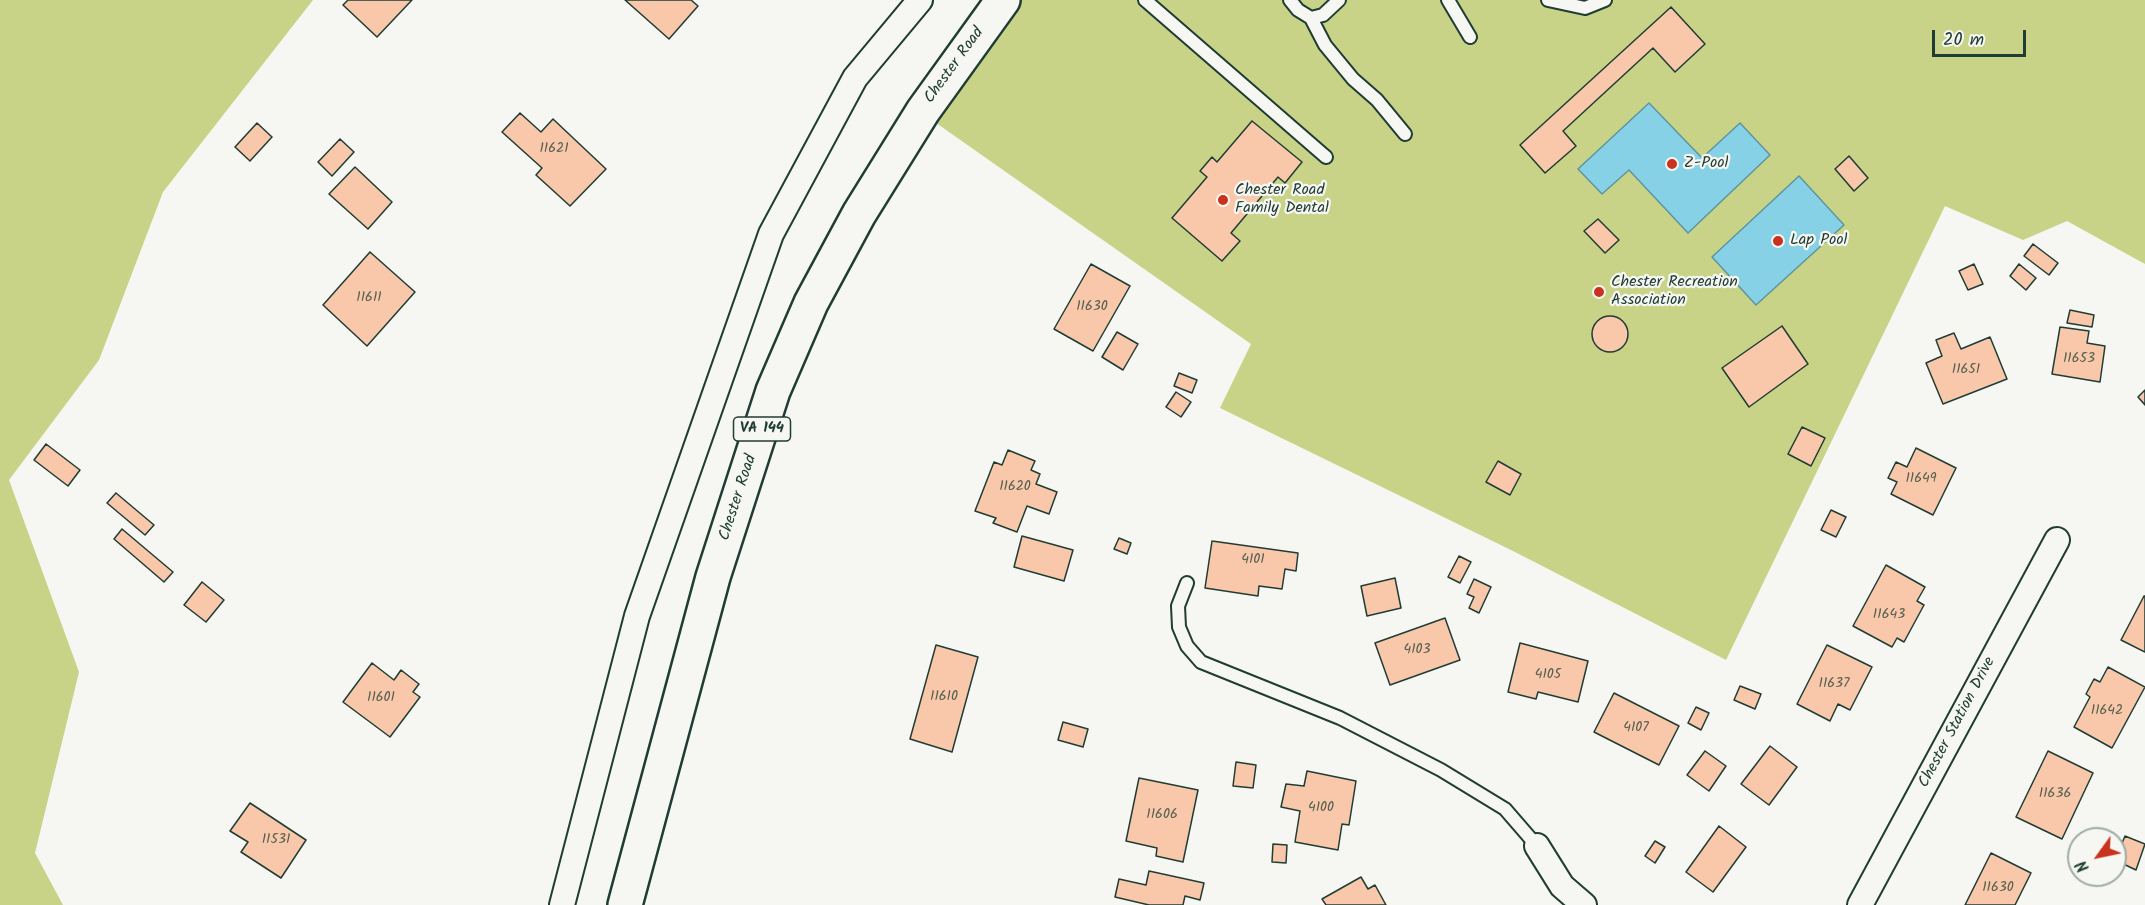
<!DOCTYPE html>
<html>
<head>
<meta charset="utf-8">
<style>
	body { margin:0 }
	#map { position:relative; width:2145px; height:905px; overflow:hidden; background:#f6f6f2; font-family:Kalam,sans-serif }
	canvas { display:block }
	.north { position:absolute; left:2067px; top:827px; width:60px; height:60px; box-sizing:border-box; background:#f6f6f2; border:2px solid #a0aca6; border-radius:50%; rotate:237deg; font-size:16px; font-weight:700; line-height:24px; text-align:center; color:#1f3d34 }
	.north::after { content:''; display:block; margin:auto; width:21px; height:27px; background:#c8321e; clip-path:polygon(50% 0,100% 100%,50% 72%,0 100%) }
	.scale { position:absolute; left:1932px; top:30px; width:94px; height:27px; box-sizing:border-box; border:3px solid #1f3d34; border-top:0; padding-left:8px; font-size:18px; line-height:21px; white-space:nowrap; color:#1f3d34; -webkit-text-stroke:4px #f6f6f2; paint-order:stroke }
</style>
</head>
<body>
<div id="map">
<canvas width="2145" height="905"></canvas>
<div class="north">N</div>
<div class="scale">20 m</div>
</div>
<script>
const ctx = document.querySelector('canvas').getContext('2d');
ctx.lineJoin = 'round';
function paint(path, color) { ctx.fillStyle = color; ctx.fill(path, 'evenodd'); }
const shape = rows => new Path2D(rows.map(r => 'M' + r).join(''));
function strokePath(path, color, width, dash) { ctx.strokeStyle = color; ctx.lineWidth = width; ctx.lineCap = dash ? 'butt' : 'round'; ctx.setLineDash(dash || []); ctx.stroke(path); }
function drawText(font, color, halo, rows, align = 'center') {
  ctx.font = font + ' Kalam,sans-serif'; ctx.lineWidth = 4.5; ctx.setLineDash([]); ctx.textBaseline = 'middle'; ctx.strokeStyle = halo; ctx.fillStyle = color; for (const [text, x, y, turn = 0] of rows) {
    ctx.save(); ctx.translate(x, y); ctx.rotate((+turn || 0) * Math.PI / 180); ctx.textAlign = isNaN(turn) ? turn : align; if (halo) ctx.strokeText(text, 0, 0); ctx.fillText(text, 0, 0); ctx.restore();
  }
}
const green = shape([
	[0,0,313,0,163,192,99,360,9,480,79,672,35,853,63,905,0,905],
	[1020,0,2145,0,2145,264,2067,221,2023,240,1945,206,1726,660,1511,550,1220,408,1251,344,929,118]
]);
const water = shape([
	[1649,103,1702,158,1740,123,1770,155,1688,233,1629,170,1602,194,1578,169,1649,103],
	[1799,176,1844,225,1756,305,1712,257,1799,176]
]);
const building = shape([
	[348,0,412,0,377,37,343,5,348,0],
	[625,0,691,0,698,6,669,39,625,0],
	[1671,7,1705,44,1675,72,1653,48,1563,131,1576,146,1545,173,1520,145,1671,7],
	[520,113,541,132,553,119,606,169,570,206,536,175,542,168,502,132,520,113],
	[1252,121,1302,162,1285,183,1278,177,1231,233,1240,241,1222,261,1172,218,1207,177,1200,171,1212,157,1217,162,1252,121],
	[257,123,272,137,250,161,235,147,257,123],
	[340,139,354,152,332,176,318,162,340,139],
	[1849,156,1868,178,1854,191,1835,169,1849,156],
	[355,167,392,202,368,229,329,194,355,167],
	[1598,219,1619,240,1605,253,1584,231,1598,219],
	[2033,244,2058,263,2049,275,2024,256,2033,244],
	[370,252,415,292,367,346,323,305,370,252],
	[1091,264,1130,286,1093,351,1054,329,1091,264],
	[1974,264,1983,284,1968,290,1959,271,1974,264],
	[2019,264,2036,278,2026,290,2010,276,2019,264],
	[2070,310,2094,315,2092,327,2067,323,2070,310],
	'1592 334a18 18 0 1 1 36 0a18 18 0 1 1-36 0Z',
	[1782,326,1808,364,1749,407,1722,368,1782,326],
	[2060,327,2089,331,2087,343,2105,346,2100,382,2052,374,2060,327],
	[1117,332,1138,344,1123,370,1102,357,1117,332],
	[1954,333,1961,349,1990,337,2007,379,1943,404,1926,363,1942,356,1936,340,1954,333],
	[1179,373,1197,380,1192,393,1174,386,1179,373],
	[2145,390,2145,405,2138,397,2145,390],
	[1176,392,1191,402,1181,417,1166,407,1176,392],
	[1802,427,1825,438,1811,466,1788,454,1802,427],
	[46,444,80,470,68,486,34,460,46,444],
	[1916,448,1956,468,1933,515,1891,494,1897,482,1888,478,1896,462,1907,467,1916,448],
	[1008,450,1035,461,1031,470,1040,474,1036,484,1057,492,1049,514,1027,506,1017,532,993,523,996,518,975,511,994,462,1002,465,1008,450],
	[1498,461,1521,474,1510,495,1486,482,1498,461],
	[116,493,154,525,145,535,107,503,116,493],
	[1831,510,1846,517,1836,537,1821,530,1831,510],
	[122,529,173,572,164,582,114,539,122,529],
	[1022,536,1073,550,1064,581,1014,567,1022,536],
	[1119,538,1131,543,1127,554,1114,549,1119,538],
	[1212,541,1298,553,1296,571,1285,569,1282,589,1259,586,1258,596,1205,588,1212,541],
	[1459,556,1471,562,1460,583,1448,577,1459,556],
	[1886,565,1925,587,1917,601,1924,605,1904,642,1897,638,1892,647,1853,626,1886,565],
	[1395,578,1401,608,1367,616,1361,586,1395,578],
	[1474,579,1491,587,1479,613,1469,608,1474,597,1467,594,1474,579],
	[202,582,224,600,206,622,184,605,202,582],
	[2144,596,2145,596,2145,652,2121,640,2144,596],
	[1445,618,1460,660,1390,685,1375,643,1445,618],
	[1520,643,1588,661,1578,702,1538,692,1536,699,1508,692,1520,643],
	[936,645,978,657,952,752,910,739,936,645],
	[1827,645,1872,667,1850,710,1838,704,1830,721,1797,704,1827,645],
	[372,663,394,680,401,670,419,684,413,692,420,697,390,737,343,702,372,663],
	[2108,667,2145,687,2112,748,2074,727,2090,697,2086,694,2094,679,2100,682,2108,667],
	[1740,686,1761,694,1755,709,1734,700,1740,686],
	[1614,693,1679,726,1659,765,1594,732,1614,693],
	[1696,707,1709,713,1701,730,1688,723,1696,707],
	[1063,722,1088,729,1083,747,1058,740,1063,722],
	[1770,746,1797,767,1769,805,1741,784,1770,746],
	[1705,751,1726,766,1709,791,1687,775,1705,751],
	[2048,751,2093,773,2062,839,2016,817,2048,751],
	[1236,762,1256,765,1253,788,1233,786,1236,762],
	[1307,771,1356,781,1349,825,1342,824,1338,850,1295,842,1300,811,1281,807,1286,784,1304,786,1307,771],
	[1139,778,1198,790,1183,862,1156,856,1157,848,1126,841,1139,778],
	[250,803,306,840,281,878,241,852,248,842,230,831,250,803],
	[1719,826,1746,847,1713,892,1686,872,1719,826],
	[2125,836,2145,844,2136,870,2115,860,2125,836],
	[1655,841,1665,847,1655,863,1645,856,1655,841],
	[1273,844,1287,845,1286,863,1272,862,1273,844],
	[1991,853,2031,873,2015,905,1965,905,1991,853],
	[1149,871,1204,883,1200,900,1185,896,1183,905,1149,905,1115,897,1119,879,1146,885,1149,871],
	[1361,877,1368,889,1375,885,1386,905,1326,905,1322,899,1361,877]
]);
const lane = shape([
	[1145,0,1326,157],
	[1290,0,1298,10,1311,18,1323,15,1339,0],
	[1448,0,1470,37],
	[1548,0,1585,8,1605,0],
	[1311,18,1325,45,1353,79,1377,100,1405,134],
	[1187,583,1178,606,1179,627,1187,646,1201,662,1340,718,1441,770,1505,809,1537,846]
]);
const street = shape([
	[1537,846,1562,886,1584,905],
	[562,905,637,616,771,234,855,78,920,0],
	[1860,905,2057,540]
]);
const primary = shape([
	[625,905,713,577,773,391,811,303,859,214,923,111,1003,0]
]);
const markers = [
	[1672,164,6,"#c8321e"],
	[1223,200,6,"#c8321e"],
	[1778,241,6,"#c8321e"],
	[1599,292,6,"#c8321e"]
];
const numberNames = [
	["11621",554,150],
	["11611",369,299],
	["11630",1092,308],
	["11653",2079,360],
	["11651",1966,371],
	["11649",1921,480],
	["11620",1015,488],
	["4101",1253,561],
	["11643",1889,616],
	["4103",1417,651],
	["4105",1548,676],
	["11637",1834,685],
	["11610",944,698],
	["11601",381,699],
	["11642",2107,712],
	["4107",1636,729],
	["11636",2055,795],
	["4100",1321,809],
	["11606",1162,816],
	["11531",276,841],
	["11630",1998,889]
];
const shields = [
	[762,429,57]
];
const shieldNames = [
	["VA 144",762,429]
];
const streetNames = [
	["Chester Road",955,66,-54],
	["Chester Road",739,498,-72],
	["Chester Station Drive",1958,723,-62]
];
const poiNames = [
	["Z-Pool",1684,164],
	["Chester Road",1235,191],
	["Family Dental",1235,209],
	["Lap Pool",1790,241],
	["Chester Recreation",1611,283],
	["Association",1611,301]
];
paint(green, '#c8d387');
paint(water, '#86d1e5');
strokePath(water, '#5d969e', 1.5);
paint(building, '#f9c7a9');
strokePath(building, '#1f3d34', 1.5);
strokePath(lane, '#1f3d34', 16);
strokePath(street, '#1f3d34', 28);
strokePath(primary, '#1f3d34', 38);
strokePath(lane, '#f6f6f2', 12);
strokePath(street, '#f6f6f2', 24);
strokePath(primary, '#f6f6f2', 33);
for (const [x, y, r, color] of markers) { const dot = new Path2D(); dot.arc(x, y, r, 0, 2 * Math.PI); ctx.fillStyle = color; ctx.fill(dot); strokePath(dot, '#f6f6f2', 2); }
drawText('14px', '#566051', null, numberNames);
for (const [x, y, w] of shields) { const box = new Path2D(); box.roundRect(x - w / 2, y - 12, w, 24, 4.5); ctx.fillStyle = '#f6f6f2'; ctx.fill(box); strokePath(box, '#1f3d34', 1.5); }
drawText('bold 15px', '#1f3d34', null, shieldNames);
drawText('16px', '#1f3d34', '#f6f6f2', streetNames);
drawText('16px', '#1f3d34', '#f6f6f2', poiNames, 'left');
</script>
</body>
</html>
